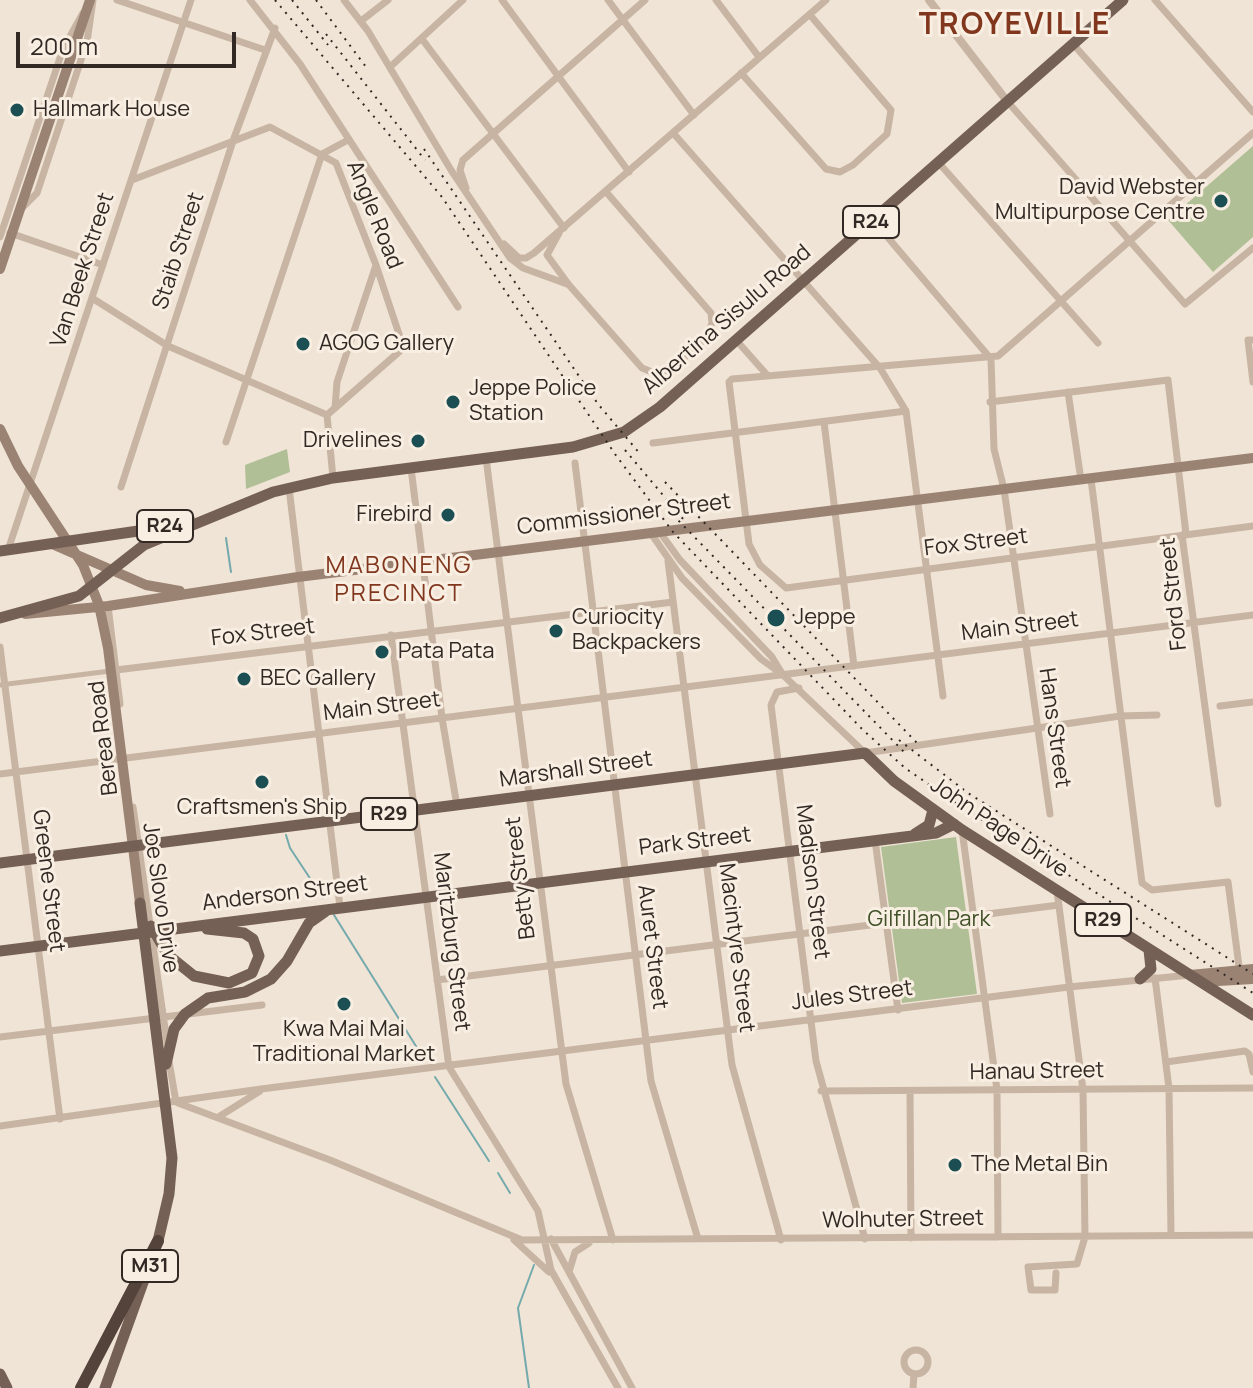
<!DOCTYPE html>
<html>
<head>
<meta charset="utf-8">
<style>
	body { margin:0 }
	#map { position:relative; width:1253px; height:1388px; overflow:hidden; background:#f0e4d6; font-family:Manrope,sans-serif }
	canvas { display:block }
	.scale { position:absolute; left:16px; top:32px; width:220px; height:36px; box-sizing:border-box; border:4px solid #322924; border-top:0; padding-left:10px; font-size:24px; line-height:28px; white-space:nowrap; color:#322924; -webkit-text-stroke:6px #f8eee2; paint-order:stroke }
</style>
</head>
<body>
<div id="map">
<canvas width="1253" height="1388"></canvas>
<div class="scale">200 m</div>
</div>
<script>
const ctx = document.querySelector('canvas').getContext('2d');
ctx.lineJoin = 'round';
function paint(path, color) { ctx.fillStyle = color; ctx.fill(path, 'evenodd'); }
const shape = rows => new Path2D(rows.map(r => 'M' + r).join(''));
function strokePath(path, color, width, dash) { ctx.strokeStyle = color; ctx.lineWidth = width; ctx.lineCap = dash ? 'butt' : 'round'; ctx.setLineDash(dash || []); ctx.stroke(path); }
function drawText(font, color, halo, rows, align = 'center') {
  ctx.font = font + ' Manrope,sans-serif'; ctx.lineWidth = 6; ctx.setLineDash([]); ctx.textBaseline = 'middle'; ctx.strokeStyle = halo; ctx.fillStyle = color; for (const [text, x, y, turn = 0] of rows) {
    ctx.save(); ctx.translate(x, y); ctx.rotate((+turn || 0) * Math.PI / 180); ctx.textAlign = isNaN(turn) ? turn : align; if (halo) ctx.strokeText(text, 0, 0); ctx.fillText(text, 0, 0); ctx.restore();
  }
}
const green = shape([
	[1253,146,1253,237,1213,272,1168,220],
	[287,449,290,472,246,489,245,465],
	[956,837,977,994,902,1003,881,847]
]);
const stream = shape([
	[226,538,231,572],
	[286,835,290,848,323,898],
	[334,915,424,1059],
	[435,1077,489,1161],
	[498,1173,510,1193],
	[529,1388,518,1308,534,1265]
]);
const pedestrian = shape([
	[0,685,110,671]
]);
const minor = shape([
	[117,0,265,50],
	[250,0,300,64,458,307],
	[344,0,368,31,451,170,510,258,523,268,567,284],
	[502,0,629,172],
	[608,0,694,115],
	[716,0,759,57],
	[1155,0,1253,112],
	[361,21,388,0],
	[422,39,564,228],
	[1073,44,1196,183],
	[390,67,463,0],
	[741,73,826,169,840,172,853,165,887,134,891,110,810,15],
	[1007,101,1185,304,1253,248],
	[1253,133,998,356,732,379,729,382,749,544,760,565,786,588,1253,526],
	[674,134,880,368,906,411,943,696],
	[463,160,645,0],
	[463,160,460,170,466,188],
	[938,162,1098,343],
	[132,180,270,127,336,163,376,265,402,343,400,351,327,415],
	[20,210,37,193,87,42,93,0],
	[873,220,991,359],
	[10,233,103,265],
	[559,233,547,255,569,285,642,368,657,374,673,368,706,338,712,323,711,313,607,193],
	[0,237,63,49,83,13],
	[504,244,519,258,526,258,534,253,826,0],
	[92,298,168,346,327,415],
	[736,340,768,376],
	[1253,340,1248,340,1253,382],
	[991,359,994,449,1004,489,1050,814],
	[1068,392,1081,480],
	[990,402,1168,380,1186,534,1182,535,1218,804],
	[335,408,337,382,376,265],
	[327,415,333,478],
	[824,422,854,666],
	[226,442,322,154,348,140],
	[653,443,906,411],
	[486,458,566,1084,613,1240],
	[575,463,651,1081,698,1239],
	[411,468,442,718,457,806],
	[1091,479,1142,883,1152,890,1228,882,1240,974],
	[121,487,234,138,275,28],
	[289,488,340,907],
	[650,532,682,578,761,659,783,675,772,657,680,560,659,531],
	[8,550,191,0],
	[668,561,732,1065,781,1240],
	[108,606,120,704],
	[391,635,449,1067,538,1211,551,1270,618,1388],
	[0,647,60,1119],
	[116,670,673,602],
	[783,675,865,753,1120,716,1157,715],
	[799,688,777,692,771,705,816,1061,865,1239],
	[1220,706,1253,702],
	[0,774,1253,615],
	[133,807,168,1049],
	[962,830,997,1090,998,1237],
	[875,840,898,1010],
	[972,916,1059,905],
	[1155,978,1169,1088,1171,1235],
	[437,980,886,923],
	[0,1037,262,1005],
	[169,1061,176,1102],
	[1166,1062,1245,1051,1249,1054,1253,1072],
	[821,1091,1253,1088],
	[910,1091,911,1238],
	[178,1103,330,1160,522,1240,1253,1235],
	[220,1116,260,1091],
	[0,1126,261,1089,1069,987,1190,975],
	[551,1239,632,1388],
	[514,1240,549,1272],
	[569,1272,575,1252,589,1243],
	[1056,1273,1055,1290,1031,1290,1028,1267,1077,1264,1085,1237,1083,1090,1057,891],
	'904 1362a12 12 0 1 1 24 0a12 12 0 1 1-24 0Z',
	[913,1388,914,1374]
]);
const tertiary = shape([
	[929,0,1007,101]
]);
const secondary = shape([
	[0,269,90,0],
	[0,429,18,466,83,565,99,605,108,648,140,903],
	[52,544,146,585,180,591],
	[25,614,108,606,298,577,1253,458],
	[1190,975,1253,969],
	[1201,982,1253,979]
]);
const primary = shape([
	[0,551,152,529,189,518],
	[0,618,79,596,144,545,273,492,333,478,573,447,624,432,660,407,1123,0],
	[915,834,929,825,933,810],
	[0,863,865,753,894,781,962,830,1253,1015],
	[151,926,168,955,194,976,229,983,252,973,259,956,253,939,244,933,207,929],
	[0,951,936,833,954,824],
	[1140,979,1151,969,1149,950],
	[166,1064,174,1029,185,1014,208,998,245,992,271,979,287,961,309,923,326,911],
	[0,1374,7,1388],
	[105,1388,158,1241,169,1194,172,1158,140,903]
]);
const motorway = shape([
	[81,1388,158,1241]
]);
const rail = shape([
	[275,0,442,197,615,454,673,532,863,730,905,768,959,805,1253,993],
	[292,0,328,45],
	[316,0,366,67],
	[326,34,425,160],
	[424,149,598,404,641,455],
	[625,450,684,520],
	[665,482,918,744],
	[673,515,905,753],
	[899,740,968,793,1253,974]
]);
const markers = [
	[17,110,8,"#1b4f53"],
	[1221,201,8,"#1b4f53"],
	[303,344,8,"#1b4f53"],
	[453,402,8,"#1b4f53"],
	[418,441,8,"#1b4f53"],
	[448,515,8,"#1b4f53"],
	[776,618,10,"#1b4f53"],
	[556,631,8,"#1b4f53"],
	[382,652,8,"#1b4f53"],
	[244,679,8,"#1b4f53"],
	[262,782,8,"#1b4f53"],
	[344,1004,8,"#1b4f53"],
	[955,1165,8,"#1b4f53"]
];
const shields = [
	[871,222,56],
	[165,526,56],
	[389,814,56],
	[1103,920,56],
	[150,1266,56]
];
const shieldNames = [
	["R24",871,222],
	["R24",165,526],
	["R29",389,814],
	["R29",1103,920],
	["M31",150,1266]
];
const poiNames = [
	["Hallmark House",33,110],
	["David Webster",1205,188,"right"],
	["Multipurpose Centre",1205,213,"right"],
	["AGOG Gallery",319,344],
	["Jeppe Police",469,389],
	["Station",469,414],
	["Drivelines",402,441,"right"],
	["Firebird",432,515,"right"],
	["Curiocity",572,618],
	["Backpackers",572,643],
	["Jeppe",794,618],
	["Pata Pata",398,652],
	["BEC Gallery",260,679],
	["Craftsmen's Ship",262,808,"center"],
	["Kwa Mai Mai",344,1030,"center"],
	["Traditional Market",344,1055,"center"],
	["The Metal Bin",971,1165]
];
const streetNames = [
	["Angle Road",374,215,68],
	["Staib Street",179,251,-72],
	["Van Beek Street",83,270,-72],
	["Albertina Sisulu Road",727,320,-41],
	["Commissioner Street",624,515,-7],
	["Fox Street",976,543,-7],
	["Ford Street",1174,594,-96],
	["Main Street",1020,627,-7],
	["Fox Street",263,633,-7],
	["Main Street",382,707,-7],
	["Hans Street",1054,728,82],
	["Berea Road",104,738,-97],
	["Marshall Street",576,770,-8],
	["John Page Drive",999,828,34],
	["Park Street",695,842,-7],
	["Betty Street",521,878,-97],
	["Greene Street",48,881,83],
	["Madison Street",812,882,83],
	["Anderson Street",285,894,-7],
	["Joe Slovo Drive",160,898,82],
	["Maritzburg Street",451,942,83],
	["Auret Street",652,947,83],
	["Macintyre Street",736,948,83],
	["Jules Street",852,996,-7],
	["Hanau Street",1037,1072,-1],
	["Wolhuter Street",903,1220,-1]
];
const parkNames = [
	["Gilfillan Park",929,920]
];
const neighbourhoodNames = [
	["MABONENG",399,566],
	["PRECINCT",399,594]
];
const districtNames = [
	["TROYEVILLE",1015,26]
];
paint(green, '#b0bf96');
strokePath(stream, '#75aaad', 2);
strokePath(pedestrian, '#c8b4a2', 5);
strokePath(minor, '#c8b4a2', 7);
strokePath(tertiary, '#c8b4a2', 8);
strokePath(secondary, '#9b8374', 10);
strokePath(primary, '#756055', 11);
strokePath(motorway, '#54433b', 12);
strokePath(rail, '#322924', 2, [2, 6]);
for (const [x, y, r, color] of markers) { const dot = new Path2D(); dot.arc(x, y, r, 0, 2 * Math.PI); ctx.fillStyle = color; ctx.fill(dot); strokePath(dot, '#f8eee2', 3); }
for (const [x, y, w] of shields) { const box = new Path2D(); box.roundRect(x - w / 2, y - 16, w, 32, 6); ctx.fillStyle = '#f8eee2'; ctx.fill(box); strokePath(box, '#322924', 2); }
drawText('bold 20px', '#322924', null, shieldNames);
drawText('22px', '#322924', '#f8eee2', poiNames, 'left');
drawText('22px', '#322924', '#f8eee2', streetNames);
drawText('22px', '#415128', '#f8eee2', parkNames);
ctx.letterSpacing = '2px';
drawText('24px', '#81371e', '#f8eee2', neighbourhoodNames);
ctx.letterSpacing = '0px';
ctx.letterSpacing = '2px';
drawText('bold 30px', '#81371e', '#f8eee2', districtNames);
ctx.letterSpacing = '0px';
</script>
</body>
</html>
